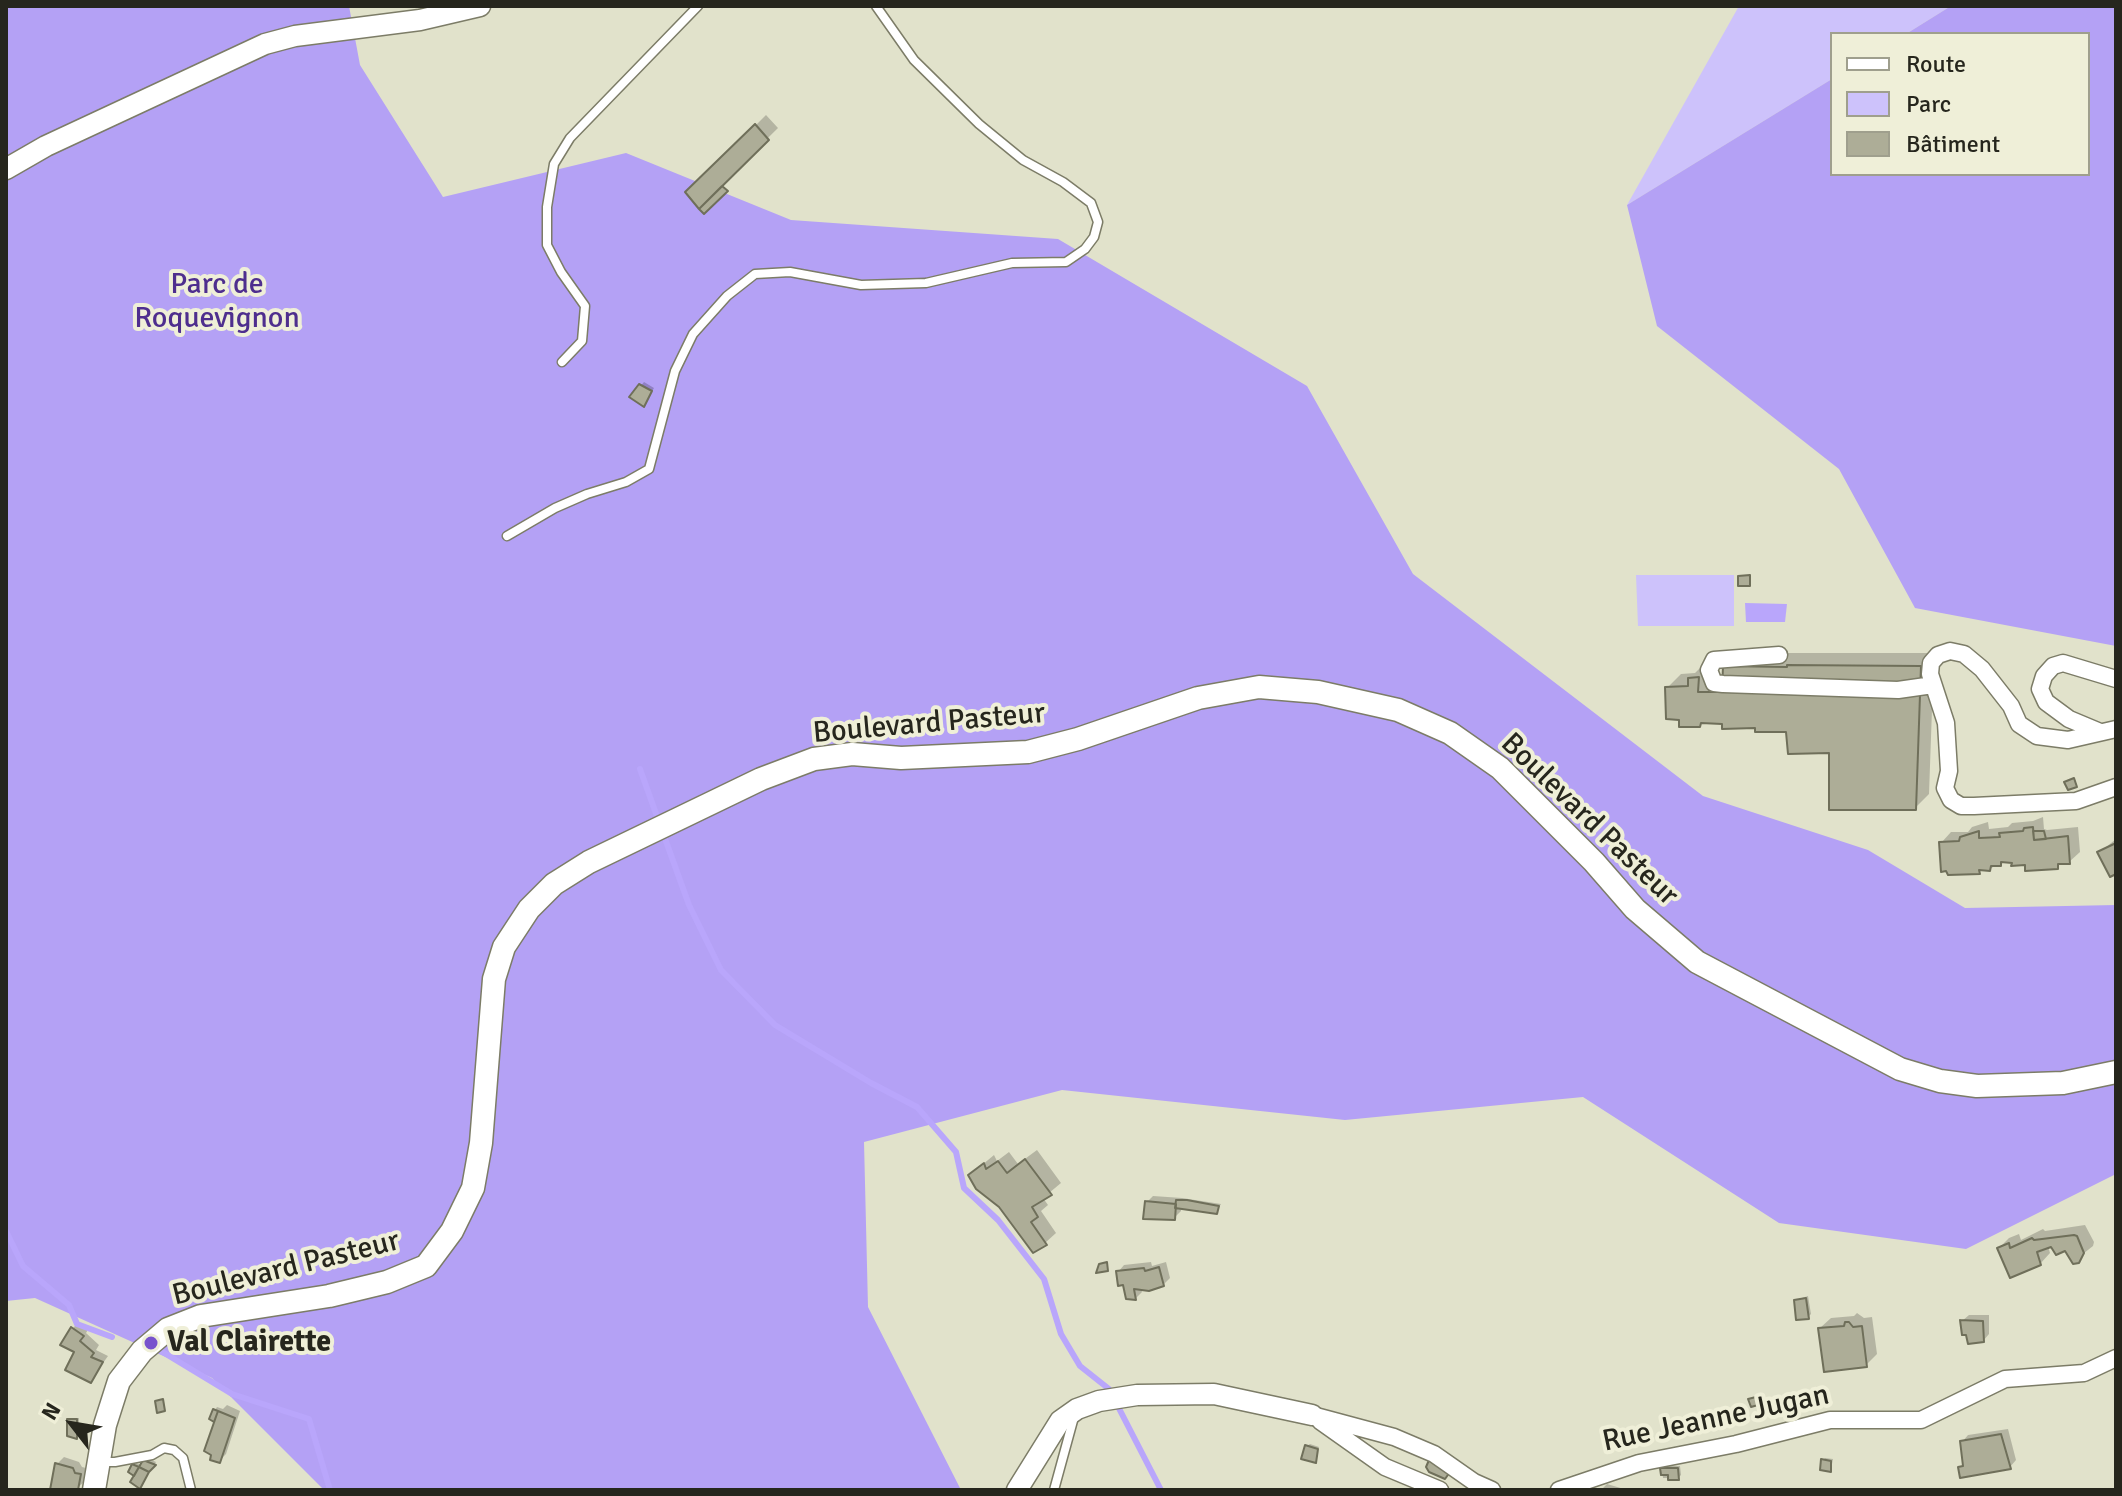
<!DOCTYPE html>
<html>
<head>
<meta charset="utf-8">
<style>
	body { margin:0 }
	#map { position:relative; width:2122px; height:1496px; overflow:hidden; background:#e1e2cb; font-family:Signika,sans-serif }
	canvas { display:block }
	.frame { position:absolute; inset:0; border:8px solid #26261d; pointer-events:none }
	.legend { position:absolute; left:1830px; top:32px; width:260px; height:144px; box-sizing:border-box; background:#efefd8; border:2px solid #9f9f8d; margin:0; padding:10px 14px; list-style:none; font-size:24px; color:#26261d }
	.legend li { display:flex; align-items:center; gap:16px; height:40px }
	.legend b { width:40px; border:2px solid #9f9f8d }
	.north { position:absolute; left:32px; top:1384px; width:80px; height:80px; -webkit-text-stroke:6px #efefd8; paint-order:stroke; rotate:301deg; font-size:22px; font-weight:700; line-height:32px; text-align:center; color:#26261d }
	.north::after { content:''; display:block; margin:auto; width:28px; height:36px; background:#26261d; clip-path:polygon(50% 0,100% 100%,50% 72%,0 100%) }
</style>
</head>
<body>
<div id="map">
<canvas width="2122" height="1496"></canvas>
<div class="frame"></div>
<ul class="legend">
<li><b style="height:10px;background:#fff"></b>Route</li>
<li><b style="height:22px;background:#cdc2fb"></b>Parc</li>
<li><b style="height:22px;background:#adad97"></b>Bâtiment</li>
</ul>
<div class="north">N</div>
</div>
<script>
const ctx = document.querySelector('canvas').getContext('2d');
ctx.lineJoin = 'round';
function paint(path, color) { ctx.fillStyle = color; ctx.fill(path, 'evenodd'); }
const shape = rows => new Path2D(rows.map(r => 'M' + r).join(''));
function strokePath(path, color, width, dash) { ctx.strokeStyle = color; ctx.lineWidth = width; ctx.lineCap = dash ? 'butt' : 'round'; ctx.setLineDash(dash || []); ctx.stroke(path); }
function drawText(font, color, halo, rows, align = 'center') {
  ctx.font = font + ' Signika,sans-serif'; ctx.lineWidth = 8; ctx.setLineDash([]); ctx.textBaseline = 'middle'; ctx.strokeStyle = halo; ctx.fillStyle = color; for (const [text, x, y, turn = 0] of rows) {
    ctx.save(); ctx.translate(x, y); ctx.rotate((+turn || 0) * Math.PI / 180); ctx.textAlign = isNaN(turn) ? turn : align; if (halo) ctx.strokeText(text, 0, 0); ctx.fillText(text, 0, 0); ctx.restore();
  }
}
const green = shape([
	[1739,6,1951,6,1906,34,1832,34,1832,79,1627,205],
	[1636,575,1734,575,1734,626,1638,626]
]);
const forest = shape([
	[6,6,349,6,360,65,443,197,626,153,791,220,1058,239,1307,386,1413,574,1703,796,1868,850,1965,908,2116,905,2116,1174,1966,1249,1779,1223,1583,1097,1345,1120,1062,1090,864,1142,868,1307,961,1490,324,1490,212,1378,35,1298,6,1301],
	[1951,6,2116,6,2116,646,1915,608,1839,469,1657,326,1627,205,1832,79,1832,174,2088,174,2088,34,1906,34]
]);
const water = shape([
	[1745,603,1787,604,1785,622,1746,622]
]);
const shadow = shape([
	[766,115,778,128,699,206,688,193],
	[644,382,654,388,646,402,632,397],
	[1739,653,1934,653,1929,794,1915,808,1831,751,1788,730,1724,722,1703,721,1699,725,1667,688,1681,674,1695,673,1704,664,1711,678,1724,679],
	[2043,817,2044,829,2047,830,2078,827,2080,852,2069,862,2063,862,2057,867,2004,860,1990,869,1982,869,1979,872,1941,843,1951,832,1968,832,1972,827,1988,822,1989,829,2008,827,2012,823,2033,821],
	[2116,839,2116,872,2100,852],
	[1037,1150,1061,1183,1043,1198,1048,1205,1041,1211,1056,1233,1045,1243,1000,1205,970,1175,994,1155,997,1161,1009,1152,1018,1164],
	[1153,1196,1182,1198,1221,1204,1216,1212,1181,1207,1181,1211,1174,1218,1147,1202],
	[2085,1225,2094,1242,2093,1246,2074,1261,2066,1248,2052,1244,2048,1246,2050,1253,2040,1264,1999,1248,2009,1238,2019,1234,2021,1240,2043,1229,2045,1231],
	[1151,1262,1152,1266,1166,1262,1170,1278,1163,1285,1141,1288,1142,1292,1136,1298,1118,1272,1124,1265],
	[1808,1296,1811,1314,1808,1317,1796,1300],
	[1857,1313,1864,1318,1872,1317,1877,1354,1866,1365,1820,1328,1831,1318,1854,1316],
	[1969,1315,1989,1315,1989,1334,1983,1341,1962,1321],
	[79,1322,89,1328,86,1333,99,1345,96,1350,108,1356,91,1380,77,1351,73,1328],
	[227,1405,240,1411,226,1454,219,1461,219,1414,214,1420,215,1410,217,1407,223,1409],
	[72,1418,79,1418,79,1434,77,1437,69,1420],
	[2008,1429,2016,1460,2010,1467,1960,1468,1965,1463,1962,1442,1968,1435],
	[1310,1444,1319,1447,1315,1461,1307,1446],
	[64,1457,79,1462,82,1467,86,1468,84,1482,75,1490,52,1490,57,1464],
	[147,1458,156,1462,142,1483,136,1476,134,1466,136,1463,142,1465],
	[1825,1458,1833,1459,1831,1469,1823,1460],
	[1665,1466,1680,1466,1681,1475,1678,1478,1663,1478,1662,1469],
	[1607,1484,1624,1489,1624,1490,1601,1490]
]);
const stream = shape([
	[640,769,659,822],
	[663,833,689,905,721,970,775,1025,871,1083,917,1107,956,1152,964,1188,998,1220,1044,1279,1061,1334,1080,1366,1109,1389,1161,1490],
	[6,1231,23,1266,69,1305,77,1324,112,1337],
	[161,1351,232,1394,309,1419,330,1490]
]);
const building = shape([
	[755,124,769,140,699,209,685,192,755,124],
	[722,186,728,191,704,214,699,209,722,186],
	[639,384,652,391,644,407,629,397,639,384],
	[1750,575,1750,586,1738,586,1738,576,1750,575],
	[1787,665,1921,666,1916,810,1829,810,1829,753,1788,754,1786,732,1755,732,1755,728,1722,729,1722,724,1701,723,1700,727,1679,727,1679,720,1666,719,1665,687,1688,686,1688,678,1699,677,1698,692,1722,692,1723,666,1787,667,1787,665],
	[2074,778,2077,787,2068,790,2064,782,2074,778],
	[2033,827,2034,840,2068,836,2070,864,2058,864,2058,869,2025,871,2025,865,2011,866,2012,863,2001,862,2001,866,1991,866,1990,871,1979,870,1980,874,1948,875,1946,871,1941,872,1939,842,1959,841,1960,837,1979,831,1979,838,2000,837,1999,833,2023,831,2024,828,2033,827],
	[2033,831,2044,831,2046,839,2034,840,2033,831],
	[2116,843,2116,874,2110,877,2097,852,2116,843],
	[1025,1159,1052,1195,1032,1207,1038,1217,1031,1222,1047,1245,1033,1253,999,1207,976,1189,968,1175,984,1163,986,1169,998,1161,1007,1173,1025,1159],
	[1176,1200,1187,1200,1219,1206,1217,1214,1175,1208,1176,1200],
	[1145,1201,1176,1204,1175,1220,1143,1219,1145,1201],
	[2074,1235,2077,1236,2084,1253,2079,1263,2073,1264,2065,1251,2056,1255,2051,1247,2037,1252,2041,1265,2010,1278,1997,1248,2009,1243,2010,1248,2032,1238,2034,1240,2074,1235],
	[1107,1262,1108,1271,1096,1273,1099,1264,1107,1262],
	[1159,1267,1164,1286,1149,1291,1134,1289,1136,1300,1126,1299,1123,1285,1118,1286,1116,1271,1144,1268,1145,1271,1159,1267],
	[1806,1298,1809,1319,1796,1320,1794,1300,1806,1298],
	[1960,1320,1983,1321,1984,1342,1968,1344,1966,1335,1962,1335,1960,1320],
	[1845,1322,1849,1322,1853,1327,1862,1326,1867,1367,1824,1372,1818,1328,1844,1326,1845,1322],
	[71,1327,84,1336,80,1341,94,1353,91,1357,103,1362,91,1383,65,1370,74,1352,60,1345,71,1327],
	[1756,1397,1758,1405,1751,1407,1748,1399,1756,1397],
	[163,1399,165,1411,157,1413,155,1401,163,1399],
	[213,1409,218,1411,214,1422,209,1419,213,1409],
	[218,1411,235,1418,220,1463,210,1460,211,1455,204,1451,218,1411],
	[67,1419,77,1419,77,1439,67,1436,67,1419],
	[2001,1434,2011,1469,1960,1478,1958,1467,1963,1466,1960,1441,2001,1434],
	[1305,1445,1318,1449,1316,1463,1301,1459,1305,1445],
	[1821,1459,1831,1461,1831,1472,1820,1470,1821,1459],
	[143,1460,156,1465,149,1472,139,1467,143,1460],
	[1429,1460,1450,1472,1445,1479,1429,1472,1426,1467,1429,1460],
	[55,1463,73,1468,75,1473,81,1474,78,1490,50,1490,55,1463],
	[132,1464,139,1467,134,1476,128,1472,132,1464],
	[139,1467,149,1472,140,1489,130,1482,139,1467],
	[1660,1468,1678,1468,1679,1480,1668,1480,1668,1475,1661,1475,1660,1468]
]);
const service = shape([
	[562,362,582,341,585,306,561,272,547,245,547,207,554,164,570,138,698,6],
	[507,536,555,508,587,494,626,482,649,469,675,371,693,334,727,296,755,274,790,272,861,285,926,283,1012,263,1066,262,1085,249,1094,237,1098,222,1091,203,1063,182,1023,160,979,124,914,60,876,6],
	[99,1462,115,1462,152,1455,164,1448,174,1450,183,1458,191,1490],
	[1054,1490,1074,1417]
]);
const minor = shape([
	[1779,655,1714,660,1709,670,1714,683,1723,684,1898,690,1933,685],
	[2116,729,2068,740,2037,736,2019,724,2011,706,1982,669,1964,654,1950,651,1938,655,1931,663,1930,674,1946,723,1949,771,1945,788,1951,800,1961,806,1974,806,2076,801,2116,787],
	[2100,732,2069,719,2046,702,2040,689,2044,676,2053,666,2063,663,2116,679],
	[1312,1415,1394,1437,1434,1454,1474,1482,1492,1490],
	[1320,1421,1385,1467,1440,1490],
	[1559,1490,1639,1463,1736,1444,1830,1420,1921,1420,2005,1379,2084,1373,2116,1358]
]);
const tertiary = shape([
	[6,169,46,146,265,44,295,36,420,20,480,6],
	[1017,1490,1060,1421,1077,1409,1099,1401,1137,1395,1214,1394,1312,1415]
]);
const secondary = shape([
	[94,1490,105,1425,119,1381,142,1351,168,1329,201,1316,329,1296,387,1282,426,1266,452,1231,473,1188,481,1143,494,979,504,947,529,909,554,884,589,862,761,779,814,759,852,754,901,758,1028,752,1078,739,1198,698,1259,687,1318,692,1398,710,1450,733,1500,768,1594,862,1635,909,1697,962,1900,1069,1940,1081,1977,1086,2063,1083,2116,1072]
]);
const markers = [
	[151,1343,8,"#7853cd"]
];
const parkNames = [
	["Parc de",217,285],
	["Roquevignon",217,319]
];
const streetNames = [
	["Boulevard Pasteur",929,724,-5],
	["Boulevard Pasteur",1589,820,44],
	["Boulevard Pasteur",286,1269,-14],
	["Rue Jeanne Jugan",1716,1419,-12]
];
const poiNames = [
	["Val Clairette",167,1343]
];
paint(green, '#cdc2fb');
paint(forest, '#b4a1f5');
paint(water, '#b9a6fb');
paint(shadow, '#0003');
strokePath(stream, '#b9a6fb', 6);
paint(building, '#adad97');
strokePath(building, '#6f6f5a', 2);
strokePath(service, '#7c7c67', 11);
strokePath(minor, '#7c7c67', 19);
strokePath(tertiary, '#7c7c67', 23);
strokePath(secondary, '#7c7c67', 25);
strokePath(service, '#fff', 8);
strokePath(minor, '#fff', 16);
strokePath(tertiary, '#fff', 20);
strokePath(secondary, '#fff', 22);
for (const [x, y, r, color] of markers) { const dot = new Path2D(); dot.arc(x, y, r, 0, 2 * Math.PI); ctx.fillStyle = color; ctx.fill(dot); strokePath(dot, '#efefd8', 3); }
drawText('30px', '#4e2e8e', '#efefd8', parkNames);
drawText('30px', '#26261d', '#efefd8', streetNames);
drawText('bold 30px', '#26261d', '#efefd8', poiNames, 'left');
</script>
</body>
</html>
